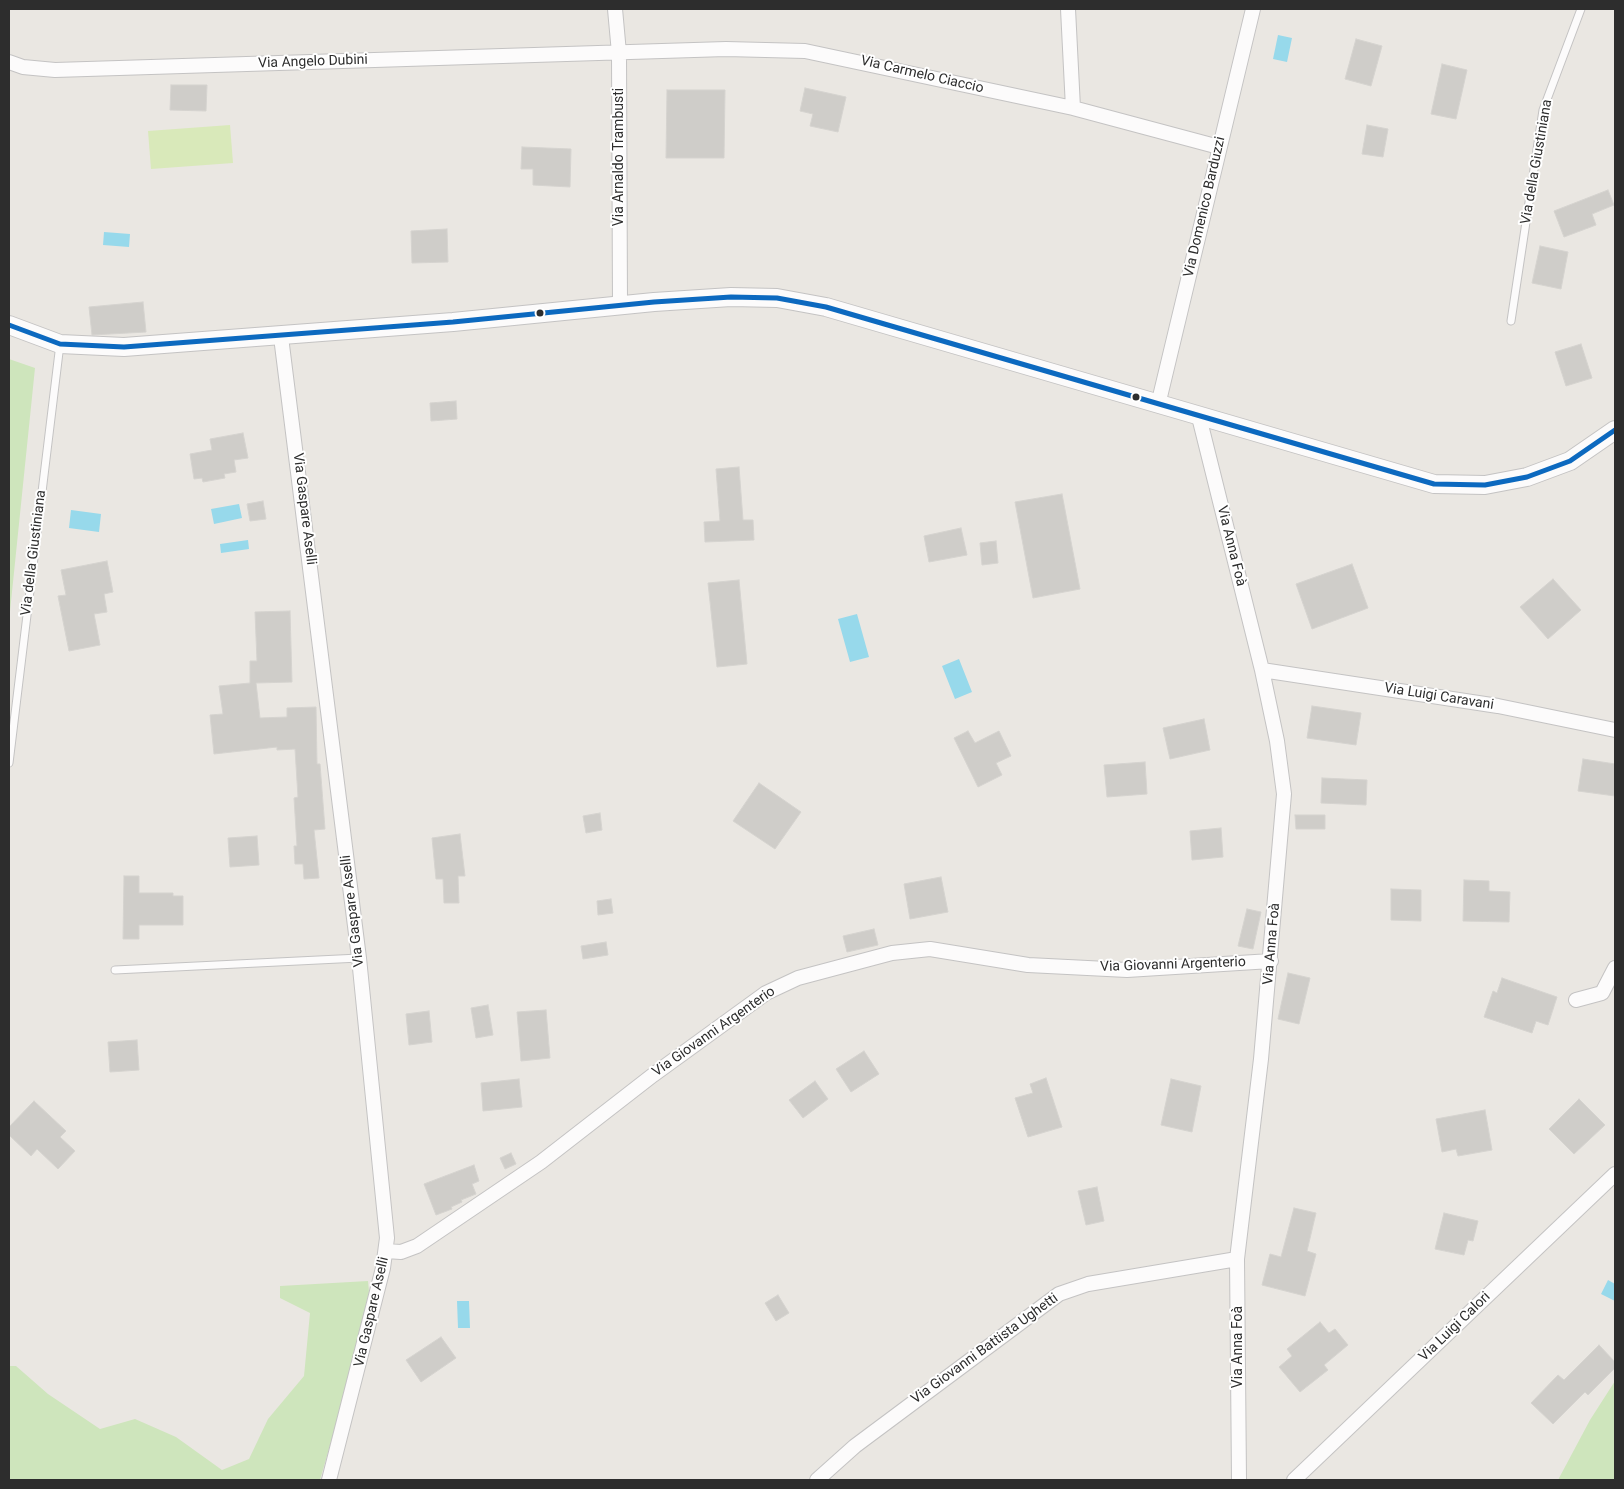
<!DOCTYPE html>
<html>
<head>
<meta charset="utf-8">
<style>
	body { margin:0 }
	#map { position:relative; width:1624px; height:1489px; overflow:hidden; background:#eae7e2; font-family:Roboto,sans-serif }
	canvas { display:block }
	.frame { position:absolute; inset:0; border:10px solid #2d2d2d; pointer-events:none }
</style>
</head>
<body>
<div id="map">
<canvas width="1624" height="1489"></canvas>
<div class="frame"></div>
</div>
<script>
const ctx = document.querySelector('canvas').getContext('2d');
ctx.lineJoin = 'round';
function paint(path, color) { ctx.fillStyle = color; ctx.fill(path, 'evenodd'); }
const shape = rows => new Path2D(rows.map(r => 'M' + r).join(''));
function strokePath(path, color, width, dash) { ctx.strokeStyle = color; ctx.lineWidth = width; ctx.lineCap = dash ? 'butt' : 'round'; ctx.setLineDash(dash || []); ctx.stroke(path); }
function drawText(font, color, halo, rows, align = 'center') {
  ctx.font = font + ' Roboto,sans-serif'; ctx.lineWidth = 4; ctx.setLineDash([]); ctx.textBaseline = 'middle'; ctx.strokeStyle = halo; ctx.fillStyle = color; for (const [text, x, y, turn = 0] of rows) {
    ctx.save(); ctx.translate(x, y); ctx.rotate((+turn || 0) * Math.PI / 180); ctx.textAlign = isNaN(turn) ? turn : align; if (halo) ctx.strokeText(text, 0, 0); ctx.fillText(text, 0, 0); ctx.restore();
  }
}
const green = shape([
	[9,359,35,368,9,621],
	[368,1281,369,1292,351,1373,320,1480,9,1480,9,1366,16,1366,48,1394,100,1429,135,1419,176,1437,222,1470,249,1459,268,1419,304,1376,310,1313,280,1298,280,1286],
	[1615,1381,1615,1480,1558,1480,1590,1420]
]);
const pitch = shape([
	[230,125,233,163,151,169,148,131]
]);
const water = shape([
	[1278,35,1292,38,1287,62,1273,59],
	[104,232,130,234,129,247,103,245],
	[239,504,242,518,214,524,211,509],
	[71,510,101,514,99,532,69,528],
	[248,540,249,549,221,553,220,544],
	[857,614,869,657,850,662,838,619],
	[959,659,972,692,955,699,942,666],
	[1608,1280,1615,1284,1615,1301,1601,1294],
	[457,1301,469,1301,470,1328,458,1328]
]);
const building = shape([
	[1356,39,1382,46,1371,86,1345,79,1356,39],
	[1442,64,1467,70,1456,119,1431,114,1442,64],
	[171,85,207,85,206,111,170,110,171,85],
	[805,88,846,97,838,132,810,126,813,114,800,111,805,88],
	[667,90,725,90,724,158,666,158,667,90],
	[1367,125,1388,129,1383,157,1362,154,1367,125],
	[522,147,571,149,570,187,533,185,533,169,521,169,522,147],
	[1608,190,1614,205,1592,214,1596,225,1564,237,1554,211,1608,190],
	[447,229,448,262,412,263,411,231,447,229],
	[1540,246,1568,252,1561,289,1532,283,1540,246],
	[143,302,146,332,92,335,89,307,143,302],
	[1581,344,1592,378,1566,386,1555,352,1581,344],
	[456,401,457,419,431,421,430,403,456,401],
	[243,433,248,458,234,460,236,472,224,474,225,478,203,482,202,478,194,479,190,454,212,450,210,439,243,433],
	[739,467,743,520,753,520,754,540,705,542,704,522,720,521,716,469,739,467],
	[1062,494,1080,589,1033,598,1015,502,1062,494],
	[263,501,266,519,250,521,247,504,263,501],
	[961,528,967,555,929,562,924,536,961,528],
	[996,541,998,563,982,565,980,543,996,541],
	[107,561,113,592,104,594,107,612,94,614,100,645,69,651,58,596,66,595,61,570,107,561],
	[1352,564,1368,608,1312,629,1296,584,1352,564],
	[1553,579,1581,610,1548,639,1520,607,1553,579],
	[739,580,747,664,717,667,708,583,739,580],
	[290,611,292,682,256,683,260,718,287,717,287,708,316,707,317,764,320,764,325,829,314,830,319,878,304,879,303,864,295,864,294,846,297,846,294,798,298,797,295,749,277,750,277,747,214,754,210,715,223,714,219,686,250,683,250,661,257,661,255,612,290,611],
	[1312,706,1361,713,1356,745,1307,738,1312,706],
	[1204,719,1210,750,1170,759,1163,728,1204,719],
	[968,731,975,743,999,731,1011,756,996,763,1002,775,978,787,954,738,968,731],
	[1583,759,1615,764,1615,796,1578,791,1583,759],
	[1145,762,1147,794,1107,797,1104,765,1145,762],
	[1322,778,1367,780,1366,805,1321,803,1322,778],
	[759,783,801,812,775,849,733,821,759,783],
	[600,813,602,830,586,833,583,816,600,813],
	[1295,815,1325,815,1325,829,1296,829,1295,815],
	[1221,828,1223,857,1192,860,1190,831,1221,828],
	[460,834,465,876,458,876,459,903,444,903,443,879,436,879,432,838,460,834],
	[257,836,259,865,230,867,228,838,257,836],
	[124,876,139,876,139,893,173,893,173,896,183,896,183,925,139,925,139,939,123,939,124,876],
	[941,877,948,912,910,919,904,884,941,877],
	[1464,880,1489,881,1489,891,1510,892,1509,922,1463,921,1464,880],
	[1391,889,1421,890,1421,921,1391,920,1391,889],
	[611,899,613,913,598,915,597,901,611,899],
	[1247,909,1261,912,1253,949,1238,946,1247,909],
	[874,929,878,945,847,952,843,936,874,929],
	[606,942,608,955,583,959,581,946,606,942],
	[1288,973,1310,978,1299,1024,1278,1019,1288,973],
	[1502,978,1557,997,1548,1025,1536,1021,1532,1033,1484,1017,1493,991,1497,993,1502,978],
	[488,1005,493,1035,476,1038,471,1008,488,1005],
	[546,1010,550,1058,521,1061,517,1012,546,1010],
	[429,1011,432,1042,409,1045,406,1014,429,1011],
	[137,1040,139,1070,110,1072,108,1042,137,1040],
	[864,1051,879,1074,851,1092,836,1069,864,1051],
	[1046,1078,1062,1127,1028,1137,1015,1098,1033,1093,1030,1084,1046,1078],
	[519,1079,522,1107,483,1111,481,1083,519,1079],
	[1171,1079,1201,1086,1192,1132,1161,1125,1171,1079],
	[815,1081,828,1099,803,1118,789,1100,815,1081],
	[1579,1099,1605,1125,1574,1154,1549,1129,1579,1099],
	[34,1101,66,1131,60,1137,75,1151,58,1169,37,1149,31,1156,9,1135,9,1127,34,1101],
	[1485,1110,1492,1150,1458,1156,1456,1149,1442,1152,1436,1119,1485,1110],
	[511,1153,516,1164,505,1169,500,1158,511,1153],
	[474,1165,479,1181,472,1184,476,1194,461,1200,462,1202,451,1207,452,1209,436,1215,424,1184,474,1165],
	[1097,1187,1104,1221,1086,1225,1078,1191,1097,1187],
	[1294,1208,1316,1213,1307,1251,1316,1254,1305,1296,1262,1285,1270,1254,1281,1257,1294,1208],
	[1444,1213,1478,1221,1473,1241,1468,1240,1464,1255,1435,1249,1444,1213],
	[778,1295,789,1313,776,1321,765,1303,778,1295],
	[1320,1322,1329,1333,1335,1329,1348,1345,1324,1365,1328,1370,1300,1392,1279,1367,1292,1356,1287,1349,1320,1322],
	[441,1337,456,1358,421,1382,406,1360,441,1337],
	[1599,1345,1615,1362,1615,1368,1588,1395,1585,1392,1553,1424,1531,1403,1558,1375,1564,1380,1599,1345]
]);
const service = shape([
	[1511,321,1543,110,1581,9],
	[9,763,60,344],
	[115,970,359,958]
]);
const minor = shape([
	[615,9,619,53,620,306],
	[1068,9,1073,108],
	[9,62,23,67,55,70,726,49,805,51,1073,108,1219,147],
	[281,337,359,958,387,1238,383,1268,329,1480],
	[1158,405,1253,9],
	[1199,417,1262,670,1277,741,1284,794,1261,1059,1237,1259,1239,1480],
	[1262,670,1498,706,1615,730],
	[1576,1000,1602,993,1615,968],
	[386,1251,401,1252,417,1246,541,1162,653,1075,766,993,798,978,892,953,930,949,1028,965,1127,970,1271,961],
	[817,1480,855,1446,1059,1294,1088,1284,1237,1259],
	[1294,1480,1615,1174]
]);
const tertiary = shape([
	[9,325,60,344,124,347,453,322,654,302,731,297,777,298,826,307,1434,484,1485,485,1527,477,1570,461,1615,430]
]);
const bus1 = shape([
	[9,325,60,344,124,347,453,322,654,302,731,297,777,298,826,307,1434,484,1485,485,1527,477,1570,461,1615,430]
]);
const markers = [
	[540,313,4.5,"#2d2d2d"],
	[1136,397,4.5,"#2d2d2d"]
];
const streetNames = [
	["Via Angelo Dubini",313,62,-2],
	["Via Carmelo Ciaccio",922,75,13],
	["Via Arnaldo Trambusti",619,157,-90],
	["Via della Giustiniana",1537,162,-80],
	["Via Domenico Barduzzi",1205,207,-77],
	["Via Gaspare Aselli",304,509,83],
	["Via Anna Foà",1231,546,76],
	["Via della Giustiniana",34,553,-83],
	["Via Luigi Caravani",1439,697,9],
	["Via Gaspare Aselli",353,911,-97],
	["Via Anna Foà",1272,944,-85],
	["Via Giovanni Argenterio",1173,965,-2],
	["Via Giovanni Argenterio",714,1032,-35],
	["Via Gaspare Aselli",372,1312,-77],
	["Via Luigi Calori",1455,1327,-44],
	["Via Anna Foà",1238,1347,-90],
	["Via Giovanni Battista Ughetti",985,1349,-36]
];
paint(green, '#cee5bc');
paint(pitch, '#d9e9ba');
paint(water, '#97d9eb');
paint(building, '#cfcdc9');
strokePath(building, '#d5d3cf', 1);
strokePath(service, '#c4c3c3', 9);
strokePath(minor, '#c4c3c3', 16);
strokePath(tertiary, '#c4c3c3', 20);
strokePath(service, '#fcfbfb', 7);
strokePath(minor, '#fcfbfb', 14);
strokePath(tertiary, '#fcfbfb', 18);
strokePath(bus1, '#0c69bf', 5);
for (const [x, y, r, color] of markers) { const dot = new Path2D(); dot.arc(x, y, r, 0, 2 * Math.PI); ctx.fillStyle = color; ctx.fill(dot); strokePath(dot, '#fff', 2); }
drawText('14px', '#2d2d2d', '#fff', streetNames);
</script>
</body>
</html>
